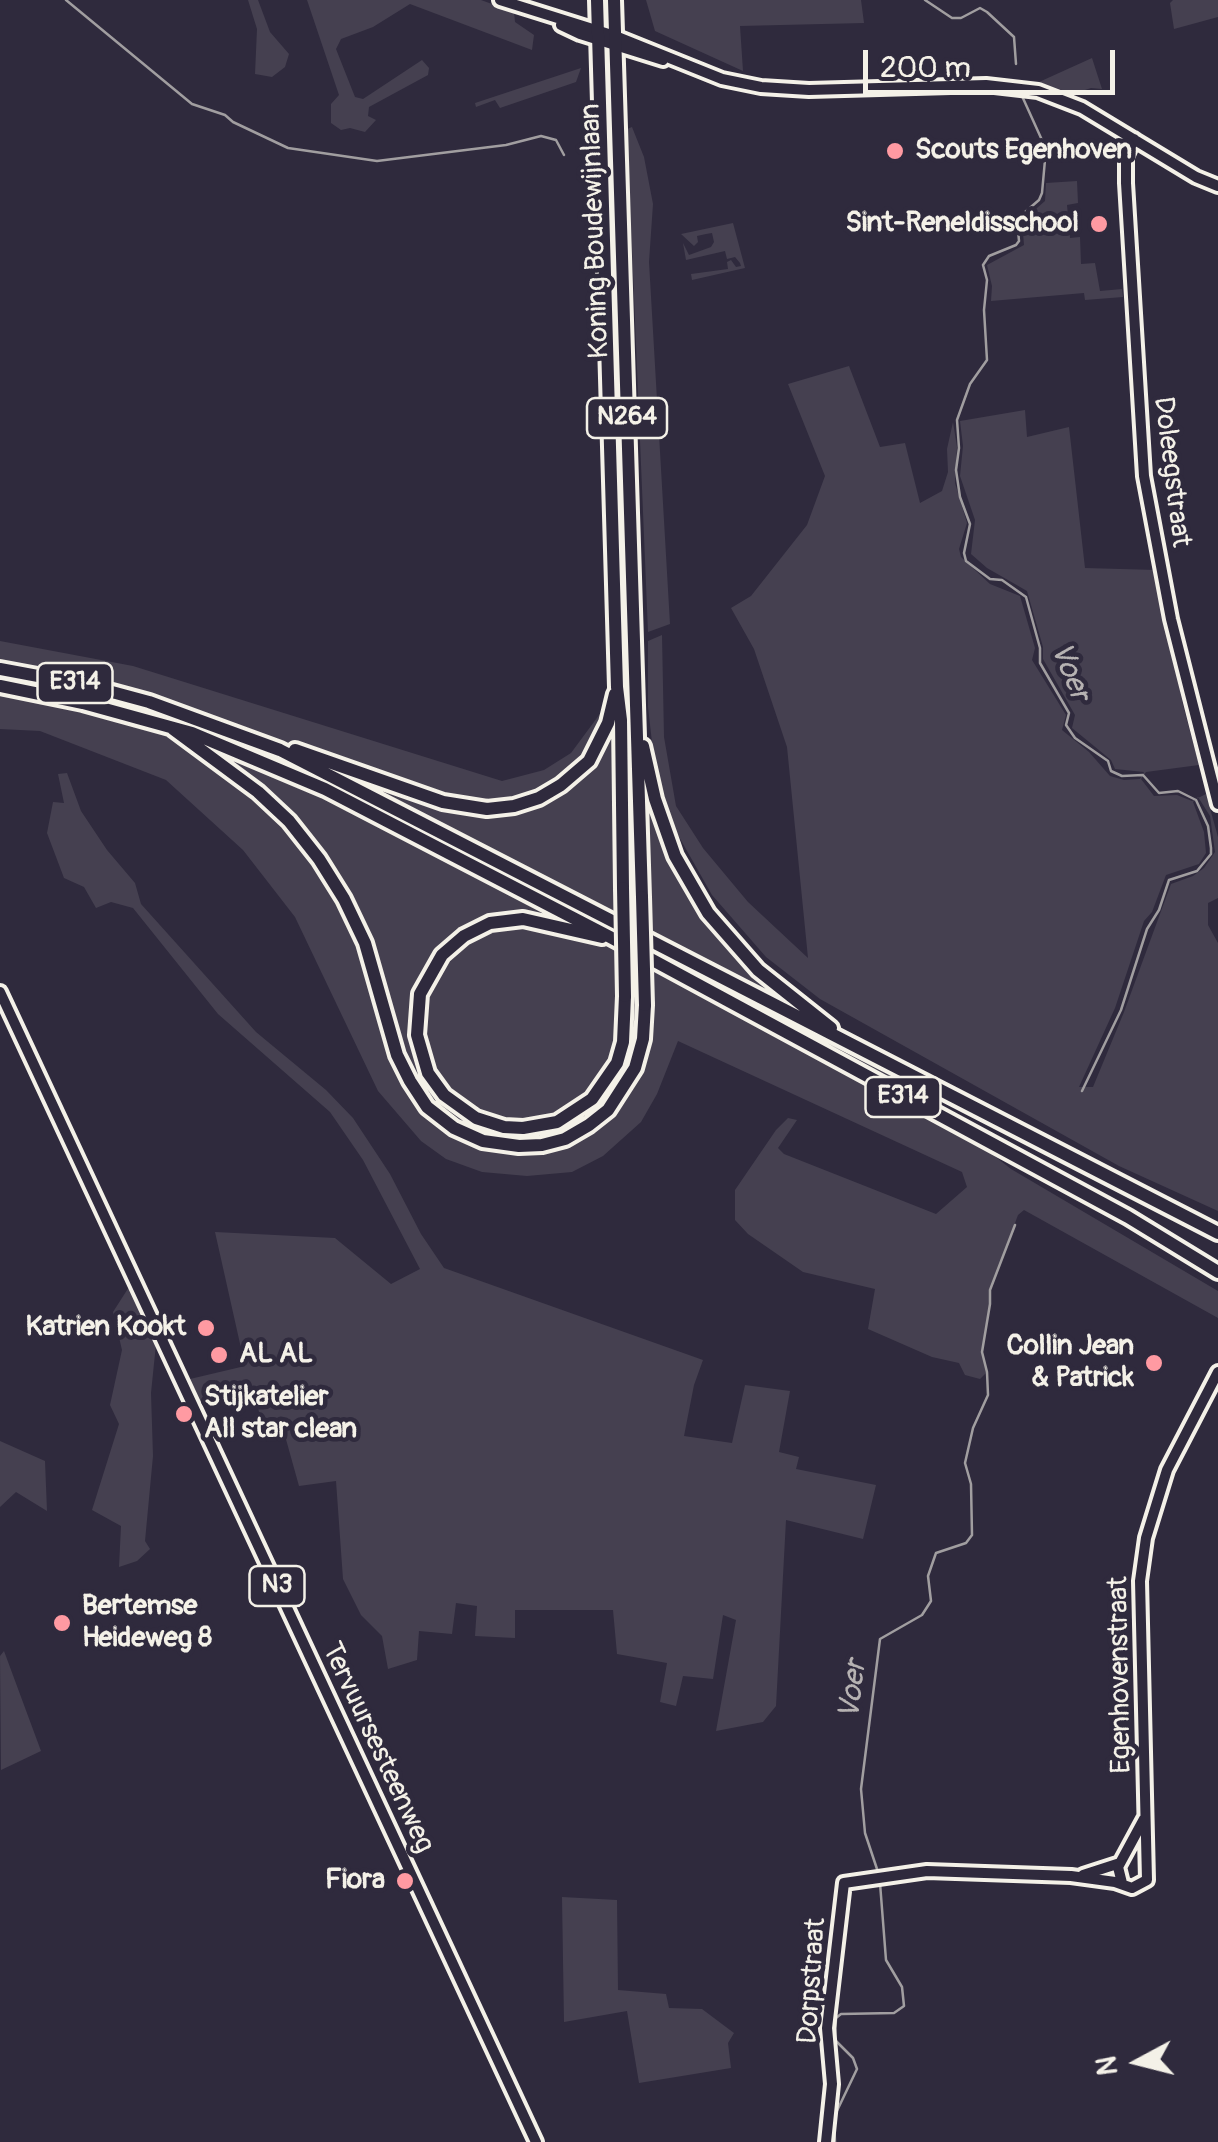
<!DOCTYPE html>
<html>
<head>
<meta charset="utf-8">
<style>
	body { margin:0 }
	#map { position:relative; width:1218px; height:2142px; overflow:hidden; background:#2f2a3d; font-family:Pangolin,sans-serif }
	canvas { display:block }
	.north { position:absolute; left:1088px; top:2012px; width:100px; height:100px; -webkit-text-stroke:8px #2f2a3d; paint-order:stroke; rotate:263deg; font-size:28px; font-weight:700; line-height:40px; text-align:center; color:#f4f1e8 }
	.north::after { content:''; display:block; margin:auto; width:35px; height:45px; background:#f4f1e8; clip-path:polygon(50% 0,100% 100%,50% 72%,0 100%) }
	.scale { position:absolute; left:863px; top:50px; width:252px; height:45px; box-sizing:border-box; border:5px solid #f4f1e8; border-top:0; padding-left:12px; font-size:30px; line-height:35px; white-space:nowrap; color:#f4f1e8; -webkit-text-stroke:8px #2f2a3d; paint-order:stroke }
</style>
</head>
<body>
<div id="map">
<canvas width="1218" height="2142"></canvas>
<div class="north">N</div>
<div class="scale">200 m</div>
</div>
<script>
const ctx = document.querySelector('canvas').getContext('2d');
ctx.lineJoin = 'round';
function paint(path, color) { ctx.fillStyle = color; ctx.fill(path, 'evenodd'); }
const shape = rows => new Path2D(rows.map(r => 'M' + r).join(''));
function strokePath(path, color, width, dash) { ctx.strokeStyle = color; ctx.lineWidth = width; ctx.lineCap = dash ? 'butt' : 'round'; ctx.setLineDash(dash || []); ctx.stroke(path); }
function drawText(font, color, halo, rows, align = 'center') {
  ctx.font = font + ' Pangolin,sans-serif'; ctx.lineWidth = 9; ctx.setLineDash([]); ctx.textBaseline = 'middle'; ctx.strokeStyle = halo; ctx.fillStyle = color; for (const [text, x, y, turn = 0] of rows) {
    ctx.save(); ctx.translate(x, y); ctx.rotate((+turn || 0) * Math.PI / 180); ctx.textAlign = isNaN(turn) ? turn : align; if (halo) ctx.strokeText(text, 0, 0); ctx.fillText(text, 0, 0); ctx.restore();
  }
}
const green = shape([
	[248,0,258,0,270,32,289,54,285,67,272,77,255,74,257,29],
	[307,0,481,0,514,12,515,22,534,35,532,50,410,4,373,27,341,39,336,49,355,97,363,99,422,60,429,68,428,75,369,107,368,116,376,120,365,132,350,128,341,130,331,123,331,104,339,95],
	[646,0,861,0,864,23,740,26,743,71,655,31],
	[1173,0,1218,0,1218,17,1174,29,1170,3],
	[1092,58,1102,89,1091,88,1073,94,1039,82],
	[581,68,576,82,500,108,495,100,476,107,475,103],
	[632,127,644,157,653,204,649,262,670,624,648,632,627,129],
	[1077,181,1078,203,1067,205,1070,238,1080,237,1081,264,1095,263,1100,291,1122,289,1123,297,1085,300,1084,293,991,301,992,286,987,265,1024,245,1022,221,1045,201,1046,183],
	[733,223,745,268,692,280,691,274,728,269,727,262,731,260,736,267,741,266,740,263,735,257,727,259,725,251,686,260,683,243,689,255,711,247,714,242,712,233,706,234,697,236,698,242,694,246,681,234],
	[849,366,880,447,905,443,920,503,942,491,948,472,947,449,953,422,957,447,955,483,967,523,959,549,961,557,990,584,1020,596,1035,648,1032,660,1066,715,1062,730,1089,752,1110,776,1124,780,1140,779,1144,772,1115,769,1111,760,1072,728,1075,715,1043,659,1043,647,1027,591,987,568,971,554,975,520,960,476,963,446,960,421,1025,410,1027,437,1069,427,1085,568,1156,570,1183,705,1199,765,1146,772,1141,779,1154,796,1177,795,1192,801,1206,794,1218,837,1218,898,1208,903,1208,925,1218,943,1218,1211,1119,1166,820,999,766,957,712,895,674,828,655,769,648,707,648,641,662,635,664,737,676,806,703,848,748,902,808,958,787,747,754,649,731,608,751,596,807,525,825,476,788,384],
	[1198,797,1210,816,1215,852,1204,868,1193,876,1171,884,1124,1012,1093,1087,1079,1087,1115,1008,1144,921,1152,912,1166,875,1199,864,1206,853,1204,832,1193,802],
	[0,641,133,666,502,781,544,770,571,753,608,703,631,700,648,797,668,856,681,879,731,942,758,970,1011,1169,1218,1291,1218,1318,1024,1210,1018,1215,990,1290,990,1304,982,1352,987,1372,980,1379,965,1375,959,1363,932,1357,868,1329,875,1289,803,1272,748,1234,735,1220,735,1190,776,1130,788,1118,797,1120,778,1148,784,1154,936,1214,967,1187,962,1172,678,1041,657,1094,641,1122,603,1156,572,1172,527,1176,482,1172,446,1159,421,1141,378,1091,295,917,243,850,166,780,40,731,0,729],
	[67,773,81,811,107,850,135,883,141,904,256,1032,326,1090,353,1118,390,1174,421,1234,444,1268,703,1360,694,1385,684,1436,732,1443,745,1385,790,1391,779,1452,799,1457,796,1469,876,1485,863,1539,786,1520,776,1706,763,1722,716,1731,736,1620,723,1615,713,1679,683,1676,676,1706,660,1702,667,1663,617,1654,613,1610,515,1610,515,1638,475,1636,477,1606,456,1603,452,1634,419,1631,417,1660,388,1669,382,1636,361,1615,343,1579,336,1481,299,1486,282,1425,263,1430,255,1394,202,1405,190,1379,245,1366,215,1232,335,1238,391,1284,420,1269,363,1160,330,1112,218,1014,133,908,111,902,96,908,84,887,64,878,47,833,53,802,64,803,58,774],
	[129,1287,156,1344,151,1393,153,1456,145,1541,150,1549,137,1561,119,1567,121,1526,92,1510,119,1424,110,1405,122,1350,113,1312],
	[0,1441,45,1461,47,1511,16,1492,0,1507],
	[4,1651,41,1751,1,1770,0,1656],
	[562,1897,617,1900,618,1990,666,1994,669,2008,702,2009,734,2033,728,2043,731,2068,639,2083,627,2011,564,2022]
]);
const stream = shape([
	[66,0,192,104,225,115,233,122,288,148,377,161,506,145,541,136,556,140,564,155],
	[925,0,952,18,961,18,980,8,987,12,1014,37,1016,64],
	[1022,96,1046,149,1042,193,1039,200,1017,219,1019,241,1016,245,989,256,983,265,987,280,984,310,987,360,970,384,957,420,959,448,956,470,960,497,970,524,964,553,966,561,990,579,1002,580,1026,597,1040,648,1040,663,1069,713,1066,725,1075,738,1108,761,1111,771,1122,776,1143,775,1159,793,1178,791,1196,800,1208,826,1211,848,1211,854,1197,871,1169,880,1159,910,1147,929,1121,1010,1082,1091],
	[879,1875,865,1833,861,1789,880,1639,922,1615,931,1601,928,1576,936,1553,966,1543,972,1535,971,1484,965,1463,973,1428,988,1395,987,1372,982,1352,990,1304,990,1290,1015,1225],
	[835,2142,834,2117,857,2069,853,2058,835,2040,836,2018,841,2014,894,2013,904,2006,902,1987,886,1960,880,1883]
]);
const secondary = shape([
	[500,0,615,36,722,79,761,87,809,90,986,85,1038,91,1082,108,1196,177,1218,186],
	[561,25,580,34,663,60],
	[1134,139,1126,157,1126,183,1144,476,1171,619,1218,804],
	[1083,1875,1120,1863],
	[1122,1883,1118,1867,1144,1819],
	[826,2142,832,2084,827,2028,844,1883,927,1871,1071,1876,1115,1882,1132,1888,1147,1880,1140,1581,1146,1538,1167,1470,1218,1372]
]);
const primary = shape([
	[0,992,536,2142]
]);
const highway = shape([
	[597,0,617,687,621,720,623,888],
	[614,0,642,897],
	[0,669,86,685,149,702,280,750,1218,1233],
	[0,686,83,703,192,733,325,789,610,937,1128,1217,1218,1272],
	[173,729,258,792,289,821,319,859,344,899,365,943,397,1055,410,1081,427,1107,454,1128,483,1141,519,1146,542,1145,565,1139,589,1125,608,1110,635,1068,643,1039,645,1005],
	[643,746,655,799,675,856,708,913,758,970,831,1028],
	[295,750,443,802,487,809,514,806,539,798,561,785,589,761,608,723,615,694],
	[602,937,523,919,490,923,464,936,442,955,420,994,417,1035,428,1073,444,1095,476,1118,504,1127,523,1128,557,1122,592,1099,617,1063,623,1042,625,996]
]);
const highwayBridge = shape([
	[623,888,625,996],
	[642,897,645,1005]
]);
const markers = [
	[895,151,10,"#ff9aa2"],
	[1099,224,10,"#ff9aa2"],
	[206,1328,10,"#ff9aa2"],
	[219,1355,10,"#ff9aa2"],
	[1154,1363,10,"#ff9aa2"],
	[184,1414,10,"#ff9aa2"],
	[62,1623,10,"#ff9aa2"],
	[405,1881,10,"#ff9aa2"]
];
const shields = [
	[627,418,80],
	[75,683,75],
	[903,1097,75],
	[277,1586,55]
];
const shieldNames = [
	["N264",627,418],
	["E314",75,683],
	["E314",903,1097],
	["N3",277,1586]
];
const poiNames = [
	["Scouts Egenhoven",915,151],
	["Sint-Reneldisschool",1079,224,"right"],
	["Katrien Kookt",186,1328,"right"],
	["Collin Jean",1134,1347,"right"],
	["& Patrick",1134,1379,"right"],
	["AL AL",239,1355],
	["Stijkatelier",204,1398],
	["All star clean",204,1430],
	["Bertemse",82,1607],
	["Heideweg 8",82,1639],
	["Fiora",385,1881,"right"]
];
const streetNames = [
	["Koning Boudewijnlaan",596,231,-92],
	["Doleegstraat",1171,472,83],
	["Egenhovenstraat",1121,1675,-91],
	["Tervuursesteenweg",377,1748,65],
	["Dorpstraat",813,1981,-86]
];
const waterNames = [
	["Voer",1069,672,68],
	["Voer",854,1690,-83]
];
paint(green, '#454050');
strokePath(stream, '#a19ea0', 2.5);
strokePath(secondary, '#f4f1e8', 18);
strokePath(primary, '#f4f1e8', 18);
strokePath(highway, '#f4f1e8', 20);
strokePath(secondary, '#2f2a3d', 10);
strokePath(primary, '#2f2a3d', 10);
strokePath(highway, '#2f2a3d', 12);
strokePath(highwayBridge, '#f4f1e8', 20, []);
strokePath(highwayBridge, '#2f2a3d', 12);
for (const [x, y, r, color] of markers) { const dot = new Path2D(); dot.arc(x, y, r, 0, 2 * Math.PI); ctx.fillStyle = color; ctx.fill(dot); strokePath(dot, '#2f2a3d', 4); }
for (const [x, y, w] of shields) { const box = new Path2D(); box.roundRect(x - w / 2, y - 20, w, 40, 8); ctx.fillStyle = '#2f2a3d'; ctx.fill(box); strokePath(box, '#f4f1e8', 2.5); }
drawText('bold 25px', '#f4f1e8', null, shieldNames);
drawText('bold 28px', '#f4f1e8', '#2f2a3d', poiNames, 'left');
drawText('28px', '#f4f1e8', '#2f2a3d', streetNames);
drawText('italic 30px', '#b6b2b2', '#2f2a3d', waterNames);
</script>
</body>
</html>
